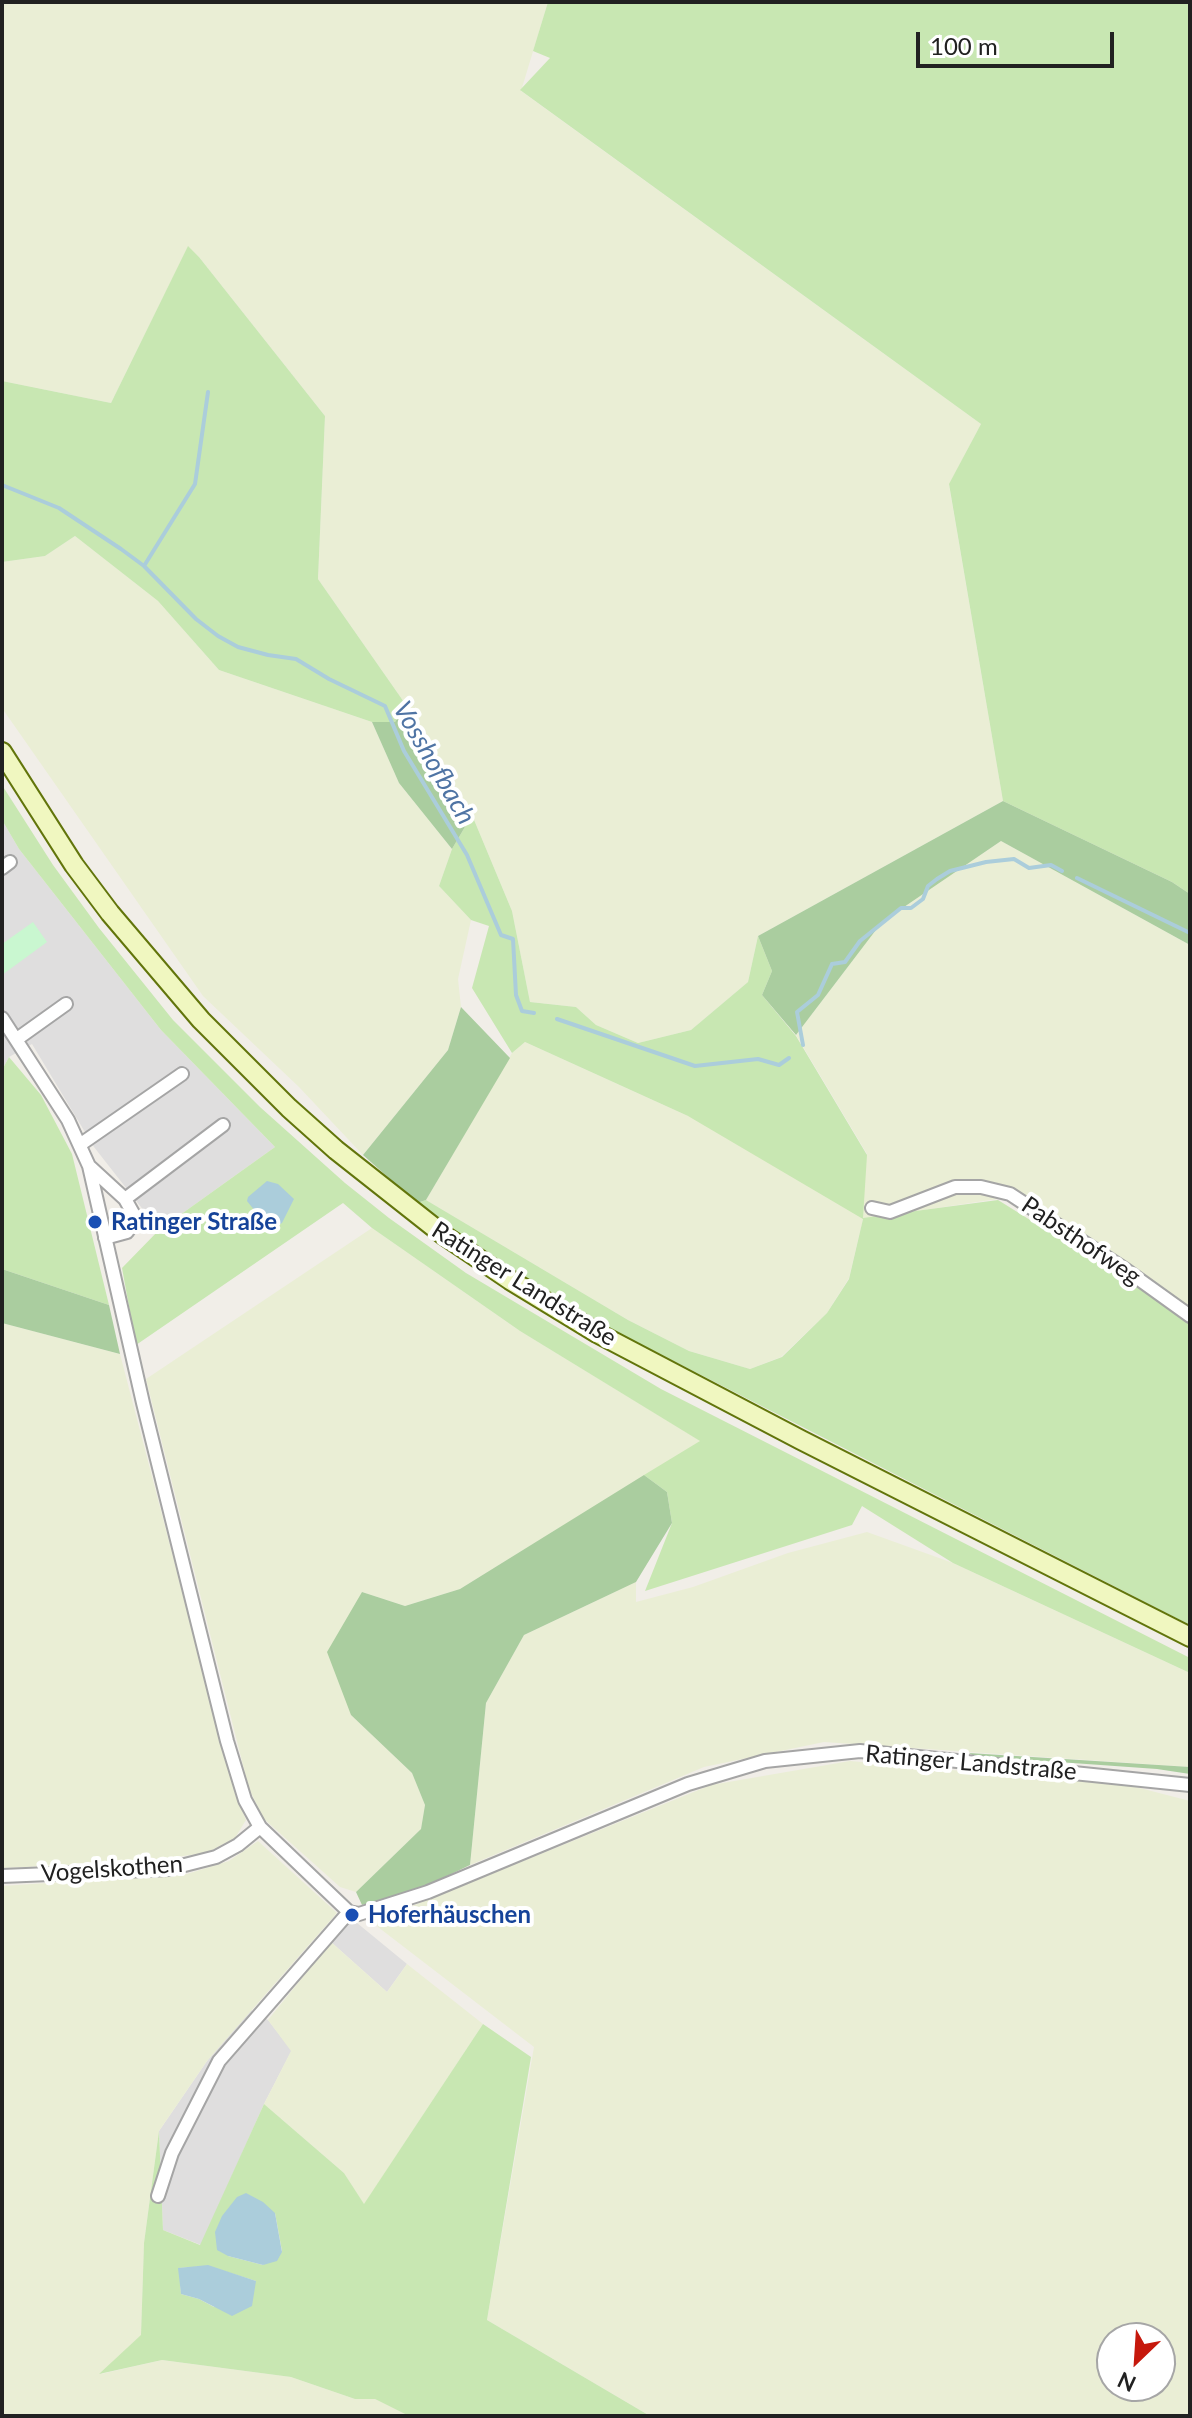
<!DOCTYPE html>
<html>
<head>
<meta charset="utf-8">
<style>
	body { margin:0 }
	#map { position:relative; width:1192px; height:2418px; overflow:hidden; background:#f1eee8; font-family:Lato,sans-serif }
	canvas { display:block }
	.frame { position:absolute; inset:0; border:4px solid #212121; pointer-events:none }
	.north { position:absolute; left:1096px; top:2322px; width:80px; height:80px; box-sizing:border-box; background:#fff; border:2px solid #a6a6a6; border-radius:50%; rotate:205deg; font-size:22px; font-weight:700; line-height:32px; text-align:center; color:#212121 }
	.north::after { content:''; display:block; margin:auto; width:28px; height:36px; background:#c6180c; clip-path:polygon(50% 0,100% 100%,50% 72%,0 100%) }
	.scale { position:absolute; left:916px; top:32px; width:198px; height:36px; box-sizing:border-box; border:4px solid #212121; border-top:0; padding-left:10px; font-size:24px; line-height:28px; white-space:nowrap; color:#212121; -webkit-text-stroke:6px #fff; paint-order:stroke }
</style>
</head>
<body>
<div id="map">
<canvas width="1192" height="2418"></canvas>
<div class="frame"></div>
<div class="north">N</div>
<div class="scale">100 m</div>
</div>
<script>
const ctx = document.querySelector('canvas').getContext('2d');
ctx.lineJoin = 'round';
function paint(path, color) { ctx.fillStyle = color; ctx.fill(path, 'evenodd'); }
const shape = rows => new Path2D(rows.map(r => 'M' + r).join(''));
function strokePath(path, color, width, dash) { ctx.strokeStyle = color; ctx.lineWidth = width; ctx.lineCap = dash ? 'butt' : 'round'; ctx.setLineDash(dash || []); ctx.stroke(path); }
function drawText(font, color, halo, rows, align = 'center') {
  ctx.font = font + ' Lato,sans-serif'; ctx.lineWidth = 8; ctx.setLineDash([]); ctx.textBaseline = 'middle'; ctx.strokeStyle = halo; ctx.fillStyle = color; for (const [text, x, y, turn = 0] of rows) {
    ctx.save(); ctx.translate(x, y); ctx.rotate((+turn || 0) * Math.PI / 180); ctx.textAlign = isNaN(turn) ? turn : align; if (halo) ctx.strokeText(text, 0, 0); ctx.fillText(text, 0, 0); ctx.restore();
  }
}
const residential = shape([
	[2,820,19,849,161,1030,275,1147,159,1230,94,1147,32,1044,9,1057,2,1070],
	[351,1918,407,1964,387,1992,331,1942],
	[251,2010,268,2020,292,2050,264,2104,201,2245,163,2230,159,2131,207,2061]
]);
const farmland = shape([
	[2,2,548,2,521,91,981,424,949,485,1003,801,758,936,748,982,691,1030,638,1043,596,1025,576,1007,530,1002,512,911,472,815,406,705,318,579,325,416,199,257,188,247,111,403,2,381],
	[75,536,158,601,219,670,372,722,399,783,452,849,439,886,471,920,458,979,461,1007,448,1050,363,1155,299,1087,203,996,2,708,2,562,45,556],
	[1001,841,1190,945,1190,1310,1024,1195,863,1219,849,1278,827,1313,781,1357,750,1369,689,1351,628,1320,426,1200,512,1053,525,1042,688,1116,867,1154,796,1035,882,922],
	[372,1228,520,1331,701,1441,460,1589,405,1606,362,1592,351,1715,412,1773,425,1805,421,1829,356,1892,340,1887,264,1819,249,1789,146,1379],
	[2,1323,120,1354,235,1794,246,1820,235,1838,206,1853,137,1862,2,1868],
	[867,1532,953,1563,1190,1673,1190,1767,824,1742,704,1767,470,1865,486,1703,524,1635,636,1582,636,1602,693,1587,788,1553],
	[850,1761,1132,1786,1190,1801,1190,2416,650,2416,487,2320,534,2047,378,1927,375,1921,711,1785],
	[1112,2338,1160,2338,1160,2386,1112,2386],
	[258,1841,337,1913,207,2061,159,2131,144,2243,141,2336,101,2374,162,2360,291,2377,355,2399,375,2399,409,2416,2,2416,2,1886,187,1874,229,1861],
	[331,1942,387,1992,407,1964,483,2024,364,2205,344,2173,264,2104,291,2051,268,2020]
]);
const grass = shape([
	[548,2,1190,2,1190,894,1172,882,1003,801,949,484,981,424,520,90,550,58,533,51],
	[188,246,199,257,325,416,318,579,406,705,395,722,372,722,219,670,158,601,75,536,45,556,2,562,2,381,111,403],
	[2,785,53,865,99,928,173,1020,260,1107,345,1183,389,1218,466,1273,661,1389,1190,1658,1190,1673,953,1563,862,1506,852,1525,645,1591,672,1523,667,1492,644,1475,700,1441,520,1331,372,1228,343,1203,136,1345,122,1268,159,1230,275,1147,161,1030,19,849,2,820],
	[472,815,512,911,530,1002,576,1007,596,1025,638,1043,691,1030,748,982,758,936,772,971,762,995,796,1036,867,1155,863,1218,998,1200,1141,1289,1190,1324,1190,1625,607,1327,488,1258,417,1203,426,1200,628,1320,689,1351,750,1369,782,1357,827,1313,849,1279,863,1219,688,1116,525,1042,512,1053,472,988,489,926,471,920,439,886,452,849],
	[9,1057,41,1095,72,1154,109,1305,2,1269,2,1070],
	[483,2024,531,2057,487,2320,650,2416,409,2416,375,2399,355,2399,291,2377,162,2360,99,2374,141,2335,144,2243,159,2131,163,2230,200,2245,264,2104,344,2173,364,2204],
	[275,2213,282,2251,263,2265,228,2256],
	[208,2266,256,2281,214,2307,199,2299,181,2294,179,2268]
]);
const forest = shape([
	[406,705,472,815,452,849,399,783,372,722,395,722],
	[1003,801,1172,882,1190,894,1190,945,1001,841,882,922,796,1035,762,995,772,971,758,936],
	[461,1007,510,1058,426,1200,417,1203,363,1155,448,1050],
	[2,1269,109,1305,120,1354,2,1323],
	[644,1475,667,1492,672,1523,636,1582,524,1635,486,1703,470,1865,418,1890,362,1905,356,1892,421,1829,425,1805,412,1773,351,1715,327,1652,362,1592,405,1606,460,1589],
	[969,1753,1190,1767,1190,1774,1157,1769,974,1756]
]);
const park = shape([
	[33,922,47,942,2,975,2,944]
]);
const water = shape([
	[267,1181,278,1184,294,1199,282,1223,274,1227,267,1226,247,1201,248,1197],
	[246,2193,263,2202,275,2213,282,2252,277,2261,263,2265,228,2256,217,2250,215,2232,222,2216,237,2197],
	[208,2265,256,2281,252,2306,232,2316,199,2299,181,2294,178,2268]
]);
const stream = shape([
	[2,485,59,508,121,549,144,566,196,619,218,636,238,647,268,655,296,659,329,679,385,706,404,751,467,855,501,935,513,939,516,995,522,1011,534,1013],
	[144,566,195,484,208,392],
	[1077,878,1190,933],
	[557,1019,695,1066,758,1059,779,1065,789,1058],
	[803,1045,797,1012,818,995,832,964,845,962,860,941,901,908,911,908,923,899,928,886,937,879,950,871,986,862,1014,859,1029,868,1051,865,1062,871]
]);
const street = shape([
	[2,868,10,862],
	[2,1018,68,1120,89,1166,143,1403,227,1741,245,1800,260,1827,349,1912,359,1914,428,1892,688,1784,765,1761,860,1751,1190,1785],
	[17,1039,66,1004],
	[81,1144,182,1074],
	[89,1166,125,1199,134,1215,133,1223,127,1232,105,1238],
	[125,1199,223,1125],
	[872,1208,890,1212,955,1187,981,1187,1010,1194,1126,1270,1190,1316],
	[2,1876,169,1869,216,1857,238,1845,260,1827],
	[158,2196,172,2153,219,2061,349,1912]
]);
const secondary = shape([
	[2,752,74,865,110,913,201,1020,289,1108,336,1150,445,1236,510,1280,597,1333,801,1440,1190,1637]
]);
const markers = [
	[95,1222,8,"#1a4fb4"],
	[352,1915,8,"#1a4fb4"]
];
const transitNames = [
	["Ratinger Straße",111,1222],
	["Hoferhäuschen",368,1915]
];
const streetNames = [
	["Pabsthofweg",1081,1241,34],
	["Ratinger Landstraße",524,1284,32],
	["Ratinger Landstraße",971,1763,5],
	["Vogelskothen",112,1869,-4]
];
const waterNames = [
	["Vosshofbach",434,763,60]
];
paint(residential, '#dfdede');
paint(farmland, '#eaeed5');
paint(grass, '#c8e7b2');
paint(forest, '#aacd9f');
paint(park, '#c9f7d0');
paint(water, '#abcddb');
strokePath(stream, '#abcddb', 4);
strokePath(street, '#a5a5a5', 16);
strokePath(secondary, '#62750b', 22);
strokePath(street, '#fff', 12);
strokePath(secondary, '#f0f7c0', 18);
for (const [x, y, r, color] of markers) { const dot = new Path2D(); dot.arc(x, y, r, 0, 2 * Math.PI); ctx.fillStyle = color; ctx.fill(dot); strokePath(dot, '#fff', 3); }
drawText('bold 24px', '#164399', '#fff', transitNames, 'left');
drawText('24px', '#212121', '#fff', streetNames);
drawText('italic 26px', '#4f74a4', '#fff', waterNames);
</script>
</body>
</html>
